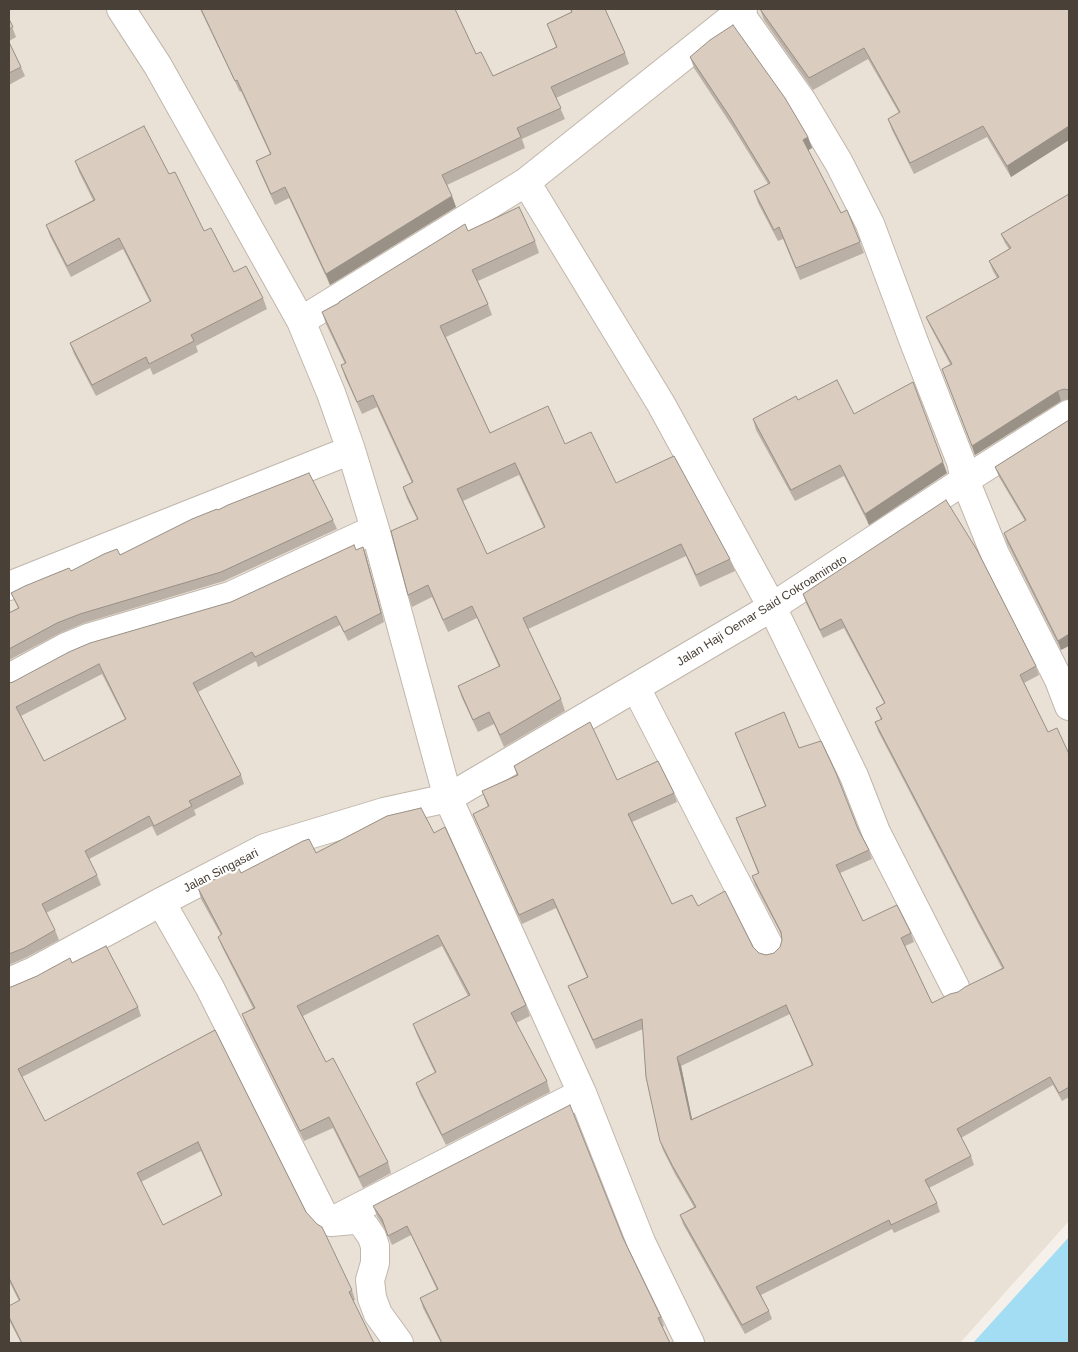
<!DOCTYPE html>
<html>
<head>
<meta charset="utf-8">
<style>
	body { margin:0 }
	#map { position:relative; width:1078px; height:1352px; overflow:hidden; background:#f5f0e9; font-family:Arial,sans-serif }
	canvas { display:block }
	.frame { position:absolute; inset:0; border:10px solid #494037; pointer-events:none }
</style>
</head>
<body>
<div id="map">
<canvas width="1078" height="1352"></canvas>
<div class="frame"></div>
</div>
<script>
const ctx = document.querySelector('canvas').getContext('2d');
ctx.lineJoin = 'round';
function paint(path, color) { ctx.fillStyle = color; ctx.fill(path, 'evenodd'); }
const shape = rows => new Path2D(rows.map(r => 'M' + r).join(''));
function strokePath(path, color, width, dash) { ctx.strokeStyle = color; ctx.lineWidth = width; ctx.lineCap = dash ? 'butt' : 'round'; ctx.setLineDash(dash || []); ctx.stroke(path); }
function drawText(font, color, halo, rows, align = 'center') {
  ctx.font = font + ' Arial,sans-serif'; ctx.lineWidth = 4.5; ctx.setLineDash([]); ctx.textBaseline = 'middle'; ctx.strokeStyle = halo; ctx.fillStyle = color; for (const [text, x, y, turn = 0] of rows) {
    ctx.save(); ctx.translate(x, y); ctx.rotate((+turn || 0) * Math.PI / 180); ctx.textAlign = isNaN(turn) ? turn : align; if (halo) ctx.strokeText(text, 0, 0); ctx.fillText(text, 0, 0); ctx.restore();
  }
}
const residential = shape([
	[9,9,1069,9,1069,1221,960,1343,9,1343]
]);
const water = shape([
	[1069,1237,1069,1343,973,1343]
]);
const street = shape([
	[121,9,158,66,301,321,331,393,351,450,375,529,448,798,582,1093,641,1242,690,1343],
	[739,12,802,101,839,163,870,224,914,342,961,462,965,480,995,554,1059,680,1069,706],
	[526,182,661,404,772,607,854,776,876,832,955,987],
	[301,321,526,182,743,9],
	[9,586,351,450],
	[9,678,66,647,88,638,230,596,375,529],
	[636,688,770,948],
	[161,902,210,988,323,1214,331,1222,353,1220,361,1222,366,1228,372,1237,375,1246,375,1263,370,1280,372,1298,378,1314,399,1343],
	[9,982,34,971,161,902,265,848,384,812,448,798,772,607,965,480,1069,414],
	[332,1221,582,1093]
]);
const wall = shape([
	[200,9,455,9,476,54,493,76,556,47,547,24,571,12,570,9,605,9,625,53,629,64,556,98,565,119,522,139,525,148,447,185,456,207,330,285,289,198,275,205,260,172,256,161,270,154,241,91,240,92],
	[760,9,1069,9,1069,140,1011,177,987,137,914,174,892,130,888,119,899,113,868,59,813,90,764,20],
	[9,19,16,37,9,41],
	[9,42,21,67,25,76,9,85],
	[690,57,808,137,812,148,808,150,841,213,860,242,864,253,800,280,783,239,778,241,758,203,754,191,768,184,734,129,694,68],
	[75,161,169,174,204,231,234,272,263,298,267,309,196,346,198,352,153,375,150,368,96,396,74,354,70,343,150,302,123,249,71,277,50,236,46,225,93,200,79,172],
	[1069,194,1069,399,1061,401,975,455,942,369,950,364,930,326,926,317,997,278,993,271,989,261,1009,249,1005,243,1001,234],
	[468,231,535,241,539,253,478,281,488,304,492,315,446,337,490,433,565,444,616,483,730,559,735,571,700,587,686,556,528,629,561,699,565,711,504,747,494,724,478,732,462,698,458,686,499,667,477,618,448,632,432,597,412,607,408,595,417,519,407,499,403,487,412,483,377,407,362,414,345,377,341,365,345,364,326,324,322,312],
	[519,475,544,528,487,554,463,501],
	[798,400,854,414,947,473,869,525,844,476,795,501,756,430,753,419],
	[1069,420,1061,650,1007,543,1004,533,1025,521,999,477,995,467],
	[218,510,333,520,337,529,224,581,84,623,60,633,9,660,9,613,18,608,11,593,71,571,120,555],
	[363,547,366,556,384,622,348,641,340,625,258,667,256,661,198,692,241,775,244,784,194,810,196,815,157,836,152,826,89,859,97,875,101,885,46,913,55,930,59,940,27,957,9,965,9,683,231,602],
	[102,674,125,719,44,761,21,716],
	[803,594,1036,666,1039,675,1024,683,1048,732,1069,754,1069,1097,1062,1101,1053,1085,961,1138,971,1156,974,1165,929,1188,937,1203,940,1212,894,1233,892,1229,761,1295,769,1311,772,1319,745,1334,683,1224,680,1215,694,1207,675,1174,663,1150,660,1141,643,1029,596,1049,568,986,587,977,556,908,522,924,477,823,473,814,488,807,482,791,517,775,514,766,617,780,674,793,677,802,632,822,672,904,698,906,753,947,759,953,766,955,774,953,780,947,782,940,782,936,755,885,752,876,758,873,736,818,765,806,735,733,799,748,858,829,869,850,872,859,840,873,863,921,911,933,914,942,905,946,932,1003,958,992,1002,968,980,927,878,731,875,722,881,720,876,708,884,703,844,628,823,638,806,603],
	[790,1014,812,1066,692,1119,681,1066],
	[387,816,526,1005,530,1016,516,1023,547,1081,550,1092,446,1145,420,1094,416,1083,435,1073,417,1035,413,1024,468,996,442,946,303,1016,326,1062,388,1162,391,1173,363,1188,333,1128,304,1141,246,1025,242,1014,253,1008,222,947,218,937,221,935,201,899,198,888,241,873,316,853],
	[72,963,138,1007,141,1016,22,1077,45,1121,215,1030,306,1212,352,1290,355,1300,353,1301,374,1343,21,1343,9,1320,9,1306,19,1301,9,1281,9,987,11,987],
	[201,1151,221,1195,163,1225,141,1182],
	[373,1206,623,1238,661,1317,664,1326,662,1327,670,1343,441,1343,423,1308,420,1298,437,1290,411,1235,392,1245,385,1229,377,1216]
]);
const shadedWall = shape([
	[1069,126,1069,140,1011,177,1007,166],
	[808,137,812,148,807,151,803,140],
	[452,196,456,207,330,285,326,274],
	[1058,391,1061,401,975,455,972,446],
	[943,462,947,473,869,525,865,514],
	[363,547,366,556,384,622,381,613],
	[1069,634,1069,646,1061,650,1058,641],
	[677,1057,681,1066,694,1129,691,1120]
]);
const building = shape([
	[201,9,455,9,476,54,481,52,493,76,557,47,547,24,572,12,571,9,605,9,625,53,551,87,561,108,517,128,521,137,442,175,452,196,326,274,285,187,271,194,256,161,271,154,237,80,235,81,201,9],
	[760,9,1069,9,1069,126,1007,166,983,126,910,163,888,119,900,112,864,48,809,78,760,9],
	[9,19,13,27,9,29,9,19],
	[733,25,785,98,808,137,803,140,841,213,847,210,860,242,796,268,779,227,774,230,754,191,770,183,730,117,690,57,710,40,733,25],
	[9,42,21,67,9,73,9,42],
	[144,126,169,174,175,172,204,231,211,228,234,272,246,266,263,298,191,335,194,341,149,364,146,357,92,385,70,343,151,301,119,238,67,266,46,225,95,200,75,161,144,126],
	[1069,194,1069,390,1064,389,1058,391,972,446,942,369,952,364,926,317,999,277,989,261,1011,248,1001,234,1069,194],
	[519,207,535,241,472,270,488,304,440,326,490,433,548,406,565,444,591,432,616,483,674,456,730,559,696,575,681,544,523,618,561,699,500,735,489,712,473,720,458,686,500,666,472,606,443,620,428,585,408,595,391,531,418,519,403,487,413,482,373,395,357,402,341,365,346,363,322,312,339,303,339,302,465,224,468,231,519,207],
	[515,463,545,527,487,554,457,489,515,463],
	[837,380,854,414,913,382,943,462,865,514,840,465,791,490,753,419,796,396,798,400,837,380],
	[1069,420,1069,634,1058,641,1004,533,1026,520,995,467,1069,420],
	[309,473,333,520,221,572,80,614,57,623,9,649,9,613,19,608,11,593,25,586,69,568,71,571,104,554,117,549,120,555,192,519,217,509,218,510,228,505,309,473],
	[946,500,977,550,1036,666,1020,675,1048,732,1057,728,1069,754,1069,1087,1059,1093,1050,1077,957,1129,971,1156,925,1180,937,1203,891,1225,889,1220,756,1287,769,1311,742,1325,680,1215,696,1207,672,1165,660,1141,646,1077,642,1019,593,1040,568,986,588,977,553,899,519,915,473,814,489,806,482,791,518,775,514,766,590,722,617,780,658,761,674,793,628,814,672,904,692,895,698,906,725,891,753,947,759,953,766,955,774,953,780,947,782,940,781,932,752,876,759,873,736,818,766,806,735,733,784,712,799,748,821,741,836,773,858,829,869,850,836,865,863,921,897,905,911,933,901,938,932,1003,950,994,958,992,965,987,1004,968,977,918,875,722,882,719,876,708,885,703,841,619,820,630,803,594,946,500],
	[786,1005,813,1065,691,1120,677,1057,786,1005],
	[354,545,356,550,363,547,381,613,344,632,336,616,255,657,252,652,193,683,241,775,189,801,192,806,154,826,149,816,85,851,97,875,42,904,55,930,24,948,9,954,9,683,13,682,69,652,90,643,231,602,354,545],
	[99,664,126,719,44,761,16,707,99,664],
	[421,808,434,833,445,827,526,1005,511,1013,547,1081,442,1135,416,1083,436,1072,413,1024,470,995,438,935,297,1006,326,1062,333,1058,388,1162,359,1177,329,1117,300,1131,242,1014,255,1008,218,937,222,934,198,888,238,867,241,873,303,841,309,839,316,853,387,816,421,808],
	[106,946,138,1007,18,1069,45,1121,215,1030,306,1212,317,1224,322,1227,352,1290,349,1292,374,1343,22,1343,9,1317,9,1306,20,1300,9,1278,9,987,11,987,37,976,70,958,72,963,106,946],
	[198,1142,222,1195,163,1225,137,1173,198,1142],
	[570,1105,623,1238,661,1317,658,1318,670,1343,442,1343,420,1298,438,1289,407,1226,388,1236,382,1219,373,1206,570,1105]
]);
const streetNames = [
	["Jalan Haji Oemar Said Cokroaminoto",762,611,-32],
	["Jalan Singasari",221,871,-27]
];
paint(residential, '#e9e1d6');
paint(water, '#a3ddf4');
strokePath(street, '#c1b6ab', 30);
strokePath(street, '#fff', 28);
paint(wall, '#bbb0a5');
paint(shadedWall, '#999086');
paint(building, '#dacdc0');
strokePath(building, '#999086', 1);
drawText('12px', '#494037', '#fff', streetNames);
</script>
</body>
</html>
